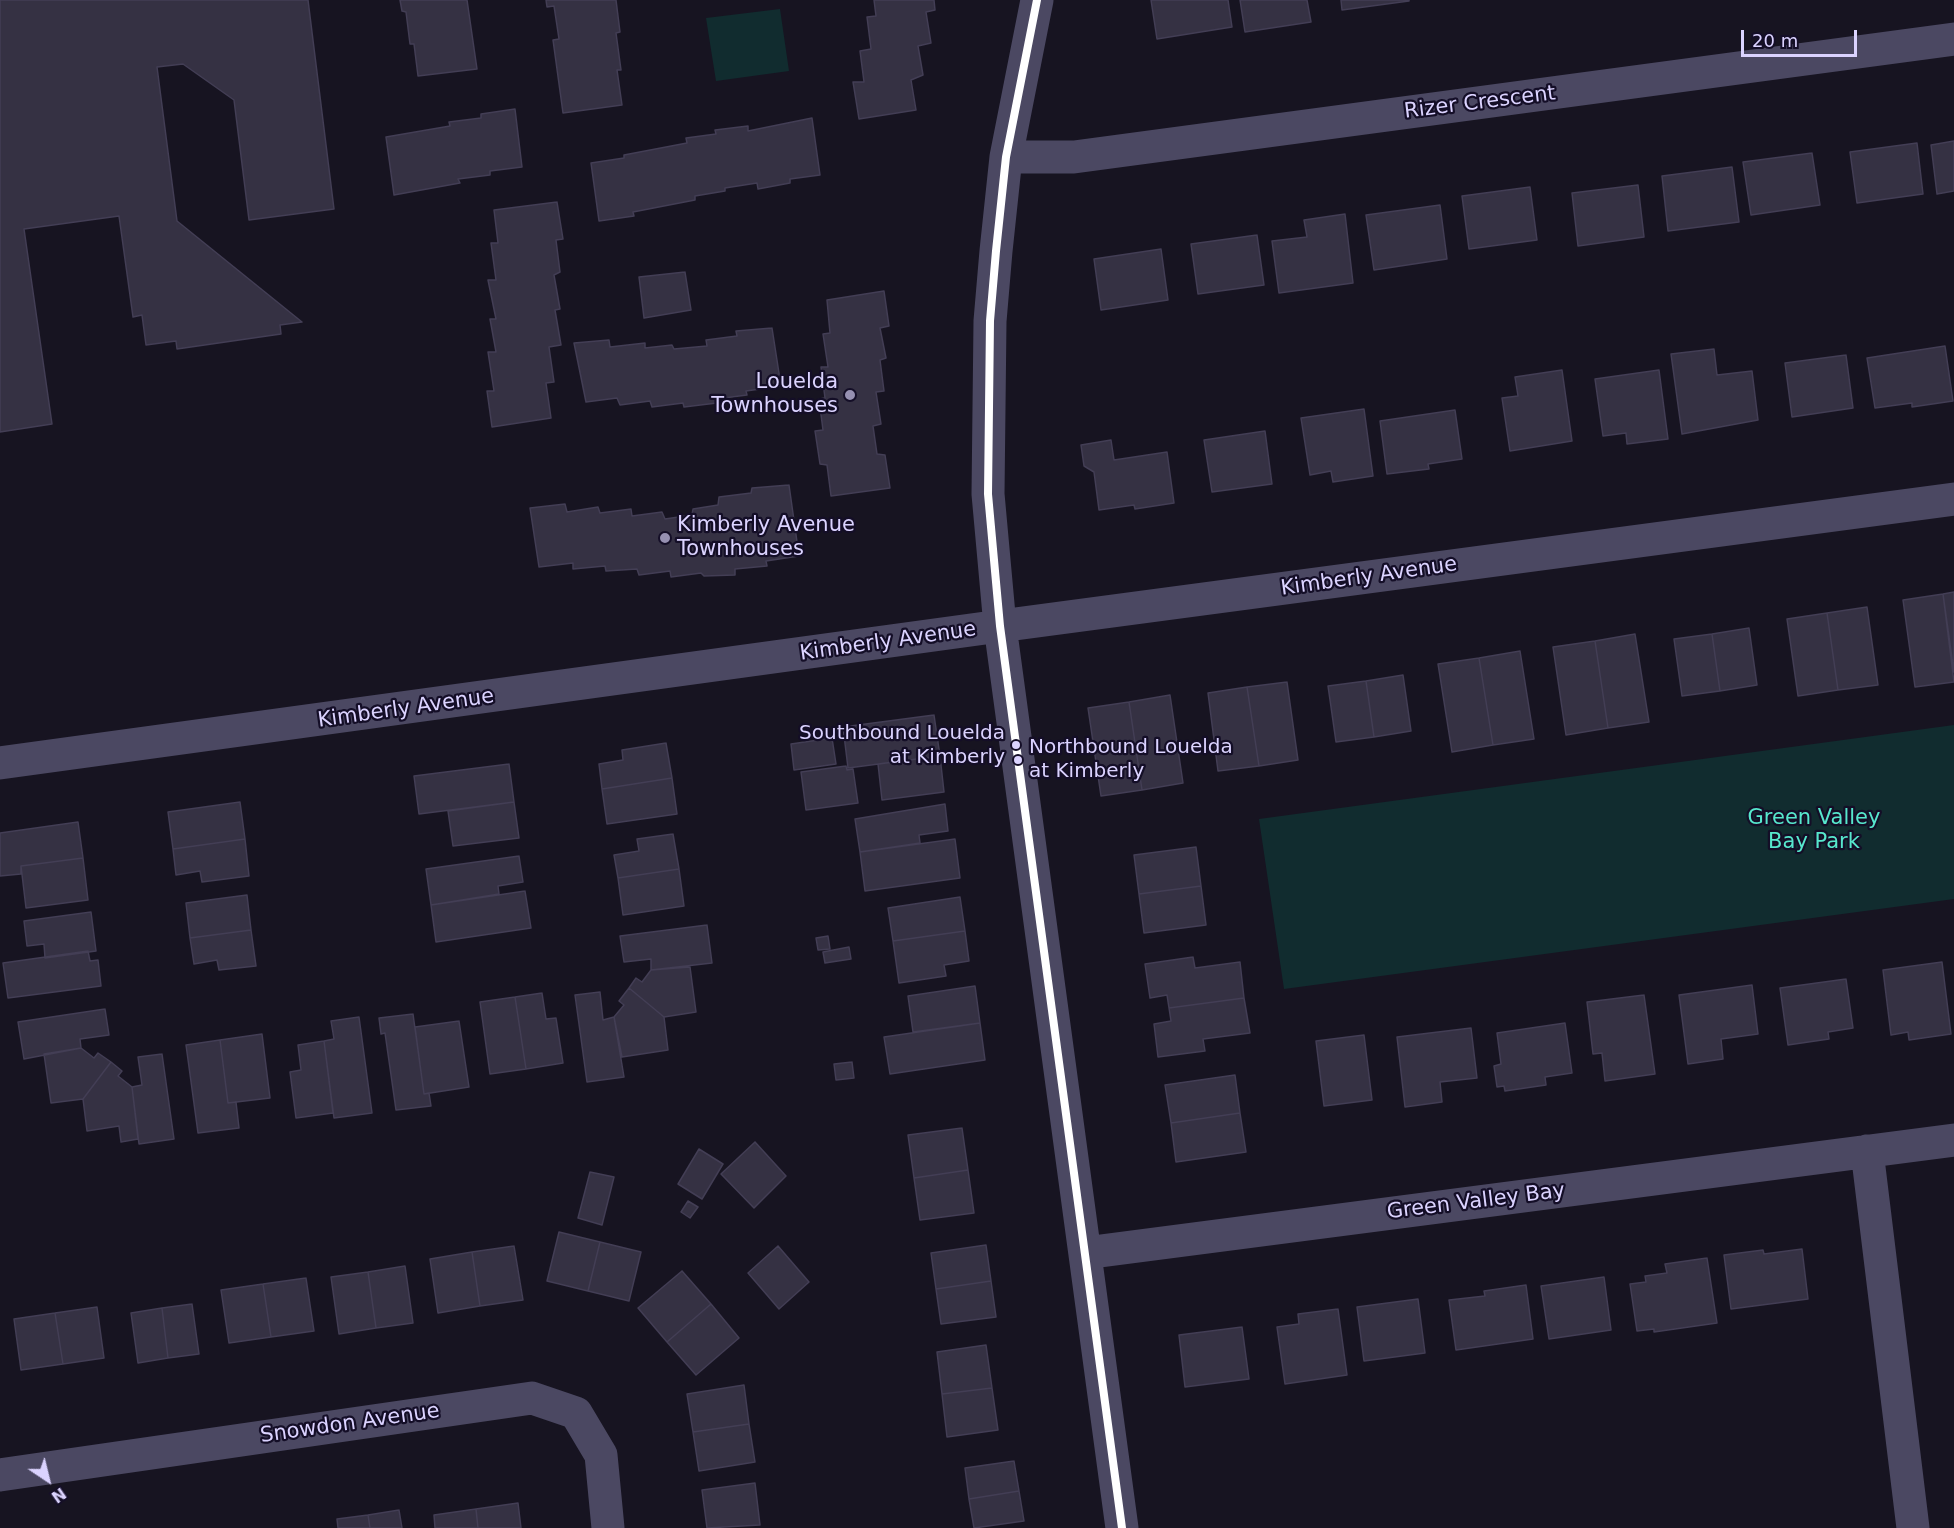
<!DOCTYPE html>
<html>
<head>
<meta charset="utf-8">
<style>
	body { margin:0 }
	#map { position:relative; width:1954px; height:1528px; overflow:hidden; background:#171421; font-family:"DejaVu Sans",sans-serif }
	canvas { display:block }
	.north { position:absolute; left:18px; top:1450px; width:60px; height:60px; -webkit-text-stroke:4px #140e27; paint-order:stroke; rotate:145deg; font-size:16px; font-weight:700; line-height:24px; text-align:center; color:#dbd3ff }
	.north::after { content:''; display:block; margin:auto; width:21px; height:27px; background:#dbd3ff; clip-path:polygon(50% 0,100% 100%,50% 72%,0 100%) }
	.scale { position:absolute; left:1741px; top:30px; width:116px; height:27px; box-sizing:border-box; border:3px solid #dbd3ff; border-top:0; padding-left:8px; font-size:18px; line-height:21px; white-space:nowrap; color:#dbd3ff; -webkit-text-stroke:4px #140e27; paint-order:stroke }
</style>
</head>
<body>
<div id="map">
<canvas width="1954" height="1528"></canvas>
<div class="north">N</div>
<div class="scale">20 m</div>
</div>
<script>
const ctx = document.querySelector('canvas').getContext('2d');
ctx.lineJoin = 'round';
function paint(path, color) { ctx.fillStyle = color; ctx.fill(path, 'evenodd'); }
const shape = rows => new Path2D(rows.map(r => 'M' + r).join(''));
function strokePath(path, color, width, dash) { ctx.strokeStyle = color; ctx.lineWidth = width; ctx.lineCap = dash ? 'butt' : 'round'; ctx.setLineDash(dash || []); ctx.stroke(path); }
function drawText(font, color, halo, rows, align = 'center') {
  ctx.font = font + ' "DejaVu Sans",sans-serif'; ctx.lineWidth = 4.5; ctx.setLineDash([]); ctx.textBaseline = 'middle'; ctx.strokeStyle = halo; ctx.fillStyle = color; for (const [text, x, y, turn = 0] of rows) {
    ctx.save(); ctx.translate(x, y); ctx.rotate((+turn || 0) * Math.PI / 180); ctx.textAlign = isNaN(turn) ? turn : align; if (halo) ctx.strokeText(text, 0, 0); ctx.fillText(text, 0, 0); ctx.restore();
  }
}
const green = shape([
	[780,9,789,71,716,81,706,18],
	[1954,725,1954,899,1284,989,1259,819]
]);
const building = shape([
	[0,0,308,0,334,209,249,220,234,100,183,64,157,67,177,221,302,322,280,325,281,334,177,349,176,341,146,345,142,315,133,317,119,216,24,229,52,424,0,432,0,0],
	[400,0,467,0,477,69,418,76,414,44,410,44,406,12,402,11,400,0],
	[546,0,616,0,620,32,616,33,621,70,617,70,622,105,563,113,553,40,559,39,554,6,547,7,546,0],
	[874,0,934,0,935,10,926,12,931,43,918,46,923,75,911,80,916,110,859,119,853,82,864,82,860,51,871,49,867,17,876,16,874,0],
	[1151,0,1228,0,1232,27,1157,39,1151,0],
	[1240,0,1307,0,1311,22,1245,32,1240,0],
	[1341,0,1409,0,1409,1,1342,10,1341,0],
	[515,109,522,167,490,171,490,175,458,179,460,183,394,195,386,137,450,126,449,122,481,118,481,114,515,109],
	[812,118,820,175,790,179,790,183,758,189,757,183,725,188,725,191,695,196,695,200,633,212,634,216,599,221,591,163,624,158,624,155,687,143,686,138,716,134,715,130,748,126,748,131,812,118],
	[1954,141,1954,191,1937,194,1931,145,1954,141],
	[1917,143,1923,194,1857,203,1850,152,1917,143],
	[1812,153,1820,205,1751,215,1743,162,1812,153],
	[1732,167,1739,222,1668,231,1662,176,1732,167],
	[1638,185,1644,237,1578,246,1572,193,1638,185],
	[1530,187,1537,240,1469,249,1462,196,1530,187],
	[557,202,563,239,556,240,560,272,554,275,560,309,555,310,561,345,549,347,554,382,546,383,551,418,492,427,487,391,494,391,488,352,496,352,490,319,496,319,488,280,496,280,491,243,498,243,494,210,557,202],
	[1440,205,1447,259,1374,270,1366,215,1440,205],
	[1345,214,1353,283,1279,293,1272,241,1307,237,1304,220,1345,214],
	[1257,235,1264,285,1198,294,1191,244,1257,235],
	[1161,249,1168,300,1101,310,1094,259,1161,249],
	[685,272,691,310,644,318,639,277,685,272],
	[884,291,889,326,880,328,886,358,880,360,884,391,876,392,881,424,873,426,877,454,885,455,890,488,831,496,827,465,820,464,815,431,823,430,819,399,825,398,821,367,828,367,823,334,830,333,827,300,884,291],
	[772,328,781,386,746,391,747,395,716,399,717,403,684,407,683,403,652,407,650,401,620,405,617,398,586,402,574,343,609,340,610,347,645,343,645,348,672,345,674,349,707,346,706,340,737,336,736,331,772,328],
	[1945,346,1953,401,1912,407,1912,403,1875,408,1867,358,1945,346],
	[1714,349,1717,375,1752,371,1758,420,1682,434,1671,354,1714,349],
	[1846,355,1853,408,1792,417,1785,363,1846,355],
	[1562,370,1572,441,1510,451,1502,398,1518,396,1515,377,1562,370],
	[1659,370,1668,439,1627,444,1626,433,1603,436,1595,379,1659,370],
	[1364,409,1373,476,1333,482,1331,471,1310,475,1301,418,1364,409],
	[1455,410,1462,459,1428,464,1429,469,1387,474,1380,421,1455,410],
	[1265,431,1272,484,1212,492,1204,440,1265,431],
	[1111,440,1114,460,1167,452,1174,503,1135,509,1134,505,1099,510,1094,472,1084,466,1081,445,1111,440],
	[789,485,799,556,766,561,767,566,735,569,735,575,704,576,701,573,671,577,670,571,639,575,637,569,606,571,605,566,573,569,573,563,539,567,530,508,565,504,567,512,598,507,600,513,631,509,632,516,662,512,665,519,692,515,693,509,718,505,719,497,751,493,752,488,789,485],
	[1954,592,1954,672,1943,594,1954,592],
	[1943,594,1954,682,1915,687,1903,600,1943,594],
	[1867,607,1878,685,1838,690,1827,613,1867,607],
	[1827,613,1838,690,1798,696,1787,619,1827,613],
	[1749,628,1757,685,1720,691,1712,634,1749,628],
	[1635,634,1649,722,1608,728,1595,641,1635,634],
	[1712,634,1720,691,1682,696,1674,639,1712,634],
	[1595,641,1608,728,1566,735,1553,647,1595,641],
	[1520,651,1534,739,1493,745,1479,658,1520,651],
	[1479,658,1493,745,1452,752,1438,664,1479,658],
	[1403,675,1411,731,1374,737,1366,681,1403,675],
	[1366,681,1374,737,1336,742,1328,686,1366,681],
	[1287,682,1298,760,1259,766,1247,687,1287,682],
	[1247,687,1259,766,1218,771,1208,693,1247,687],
	[1170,695,1183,783,1142,790,1129,702,1170,695],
	[1129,702,1142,790,1101,796,1088,708,1129,702],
	[934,715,940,756,848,768,843,727,934,715],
	[832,738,836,764,794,770,791,744,832,738],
	[666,743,672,778,602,789,599,764,623,760,622,750,666,743],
	[940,756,944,792,882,800,878,764,940,756],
	[509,764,514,802,419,814,414,776,509,764],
	[846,766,847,770,853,769,858,803,806,810,801,772,846,766],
	[672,778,677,814,607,824,602,789,672,778],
	[240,802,245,839,173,849,168,812,240,802],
	[514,802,519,838,453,846,448,811,514,802],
	[945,804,948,831,919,835,920,843,860,852,855,819,945,804],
	[78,822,83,858,21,866,21,874,0,876,0,833,78,822],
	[673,834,679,869,618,878,614,855,639,851,637,839,673,834],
	[245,839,249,876,202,882,200,871,176,875,173,849,245,839],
	[955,839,960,878,865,891,860,852,955,839],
	[1196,847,1201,886,1139,894,1134,855,1196,847],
	[519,856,523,882,498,886,499,894,431,905,426,869,519,856],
	[83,858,88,900,26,908,21,866,83,858],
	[679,869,684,906,623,915,618,878,679,869],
	[1201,886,1206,925,1144,933,1139,894,1201,886],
	[525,891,531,928,436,942,431,905,525,891],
	[247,895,251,930,190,938,186,903,247,895],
	[960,897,965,931,893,941,888,908,960,897],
	[91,912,96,951,45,958,44,944,27,946,24,921,91,912],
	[707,925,712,963,651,970,651,959,624,962,620,936,707,925],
	[251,930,256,966,219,970,217,960,194,964,190,938,251,930],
	[965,931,969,961,944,965,946,976,899,983,893,941,965,931],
	[828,936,830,949,818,950,816,938,828,936],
	[849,947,851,959,825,963,823,952,849,947],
	[88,951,90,961,98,960,101,986,8,998,3,963,88,951],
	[1193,957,1195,968,1240,962,1244,998,1169,1008,1167,995,1150,998,1145,964,1193,957],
	[1942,962,1951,1034,1909,1040,1908,1032,1891,1035,1883,970,1942,962],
	[690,967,696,1012,664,1017,629,988,636,978,642,982,651,970,690,967],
	[1846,979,1853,1028,1828,1032,1829,1039,1788,1045,1780,988,1846,979],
	[1752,985,1758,1034,1721,1039,1723,1059,1688,1064,1679,995,1752,985],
	[975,986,980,1023,913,1032,908,996,975,986],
	[629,988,664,1017,668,1050,622,1057,614,1017,624,1005,619,1001,629,988],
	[600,992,603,1020,614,1017,624,1077,587,1082,575,995,600,992],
	[542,993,546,1019,556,1018,563,1063,526,1069,515,997,542,993],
	[1644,995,1655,1074,1605,1081,1602,1053,1593,1054,1587,1002,1644,995],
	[515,997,526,1069,490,1074,480,1002,515,997],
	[1244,998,1250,1033,1203,1039,1205,1051,1158,1057,1154,1024,1171,1021,1169,1008,1244,998],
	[105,1009,109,1035,80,1039,81,1048,24,1059,18,1022,105,1009],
	[413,1014,424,1094,429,1093,431,1106,396,1110,385,1033,381,1034,379,1018,413,1014],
	[359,1017,372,1113,334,1118,324,1041,334,1039,331,1021,359,1017],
	[459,1021,469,1087,424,1094,415,1027,459,1021],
	[980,1023,985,1060,890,1074,884,1037,980,1023],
	[1565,1023,1572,1073,1545,1077,1546,1085,1505,1091,1504,1086,1497,1087,1494,1066,1501,1064,1497,1033,1565,1023],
	[1471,1028,1477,1078,1440,1082,1442,1102,1405,1107,1397,1037,1471,1028],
	[262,1034,270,1098,228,1103,220,1040,262,1034],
	[1364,1035,1372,1100,1324,1106,1316,1041,1364,1035],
	[220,1040,228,1103,236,1102,239,1128,198,1133,186,1045,220,1040],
	[324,1041,333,1113,296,1118,290,1072,301,1070,298,1045,324,1041],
	[81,1048,94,1058,98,1053,111,1062,83,1099,51,1103,44,1054,81,1048],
	[162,1054,174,1139,139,1144,132,1087,142,1085,138,1057,162,1054],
	[111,1062,122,1071,118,1076,132,1087,138,1139,121,1142,119,1126,87,1131,83,1099,111,1062],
	[852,1062,854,1078,836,1080,834,1064,852,1062],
	[1235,1075,1240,1113,1171,1123,1165,1085,1235,1075],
	[1240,1113,1246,1152,1176,1162,1171,1123,1240,1113],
	[962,1128,968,1170,914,1178,908,1135,962,1128],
	[755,1142,786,1176,754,1208,721,1174,755,1142],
	[699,1149,723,1164,702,1199,678,1184,699,1149],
	[968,1170,974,1213,920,1220,914,1178,968,1170],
	[590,1172,614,1177,602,1225,578,1218,590,1172],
	[688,1201,698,1207,690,1218,681,1212,688,1201],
	[559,1232,600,1242,588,1291,547,1281,559,1232],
	[600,1242,641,1252,629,1301,588,1291,600,1242],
	[986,1245,991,1281,936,1289,931,1253,986,1245],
	[514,1246,523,1300,480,1306,472,1252,514,1246],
	[778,1246,809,1282,779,1309,748,1273,778,1246],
	[1802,1249,1808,1299,1731,1309,1724,1255,1763,1250,1764,1254,1802,1249],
	[472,1252,480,1306,438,1313,430,1259,472,1252],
	[1707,1258,1717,1323,1654,1332,1654,1329,1637,1331,1630,1284,1646,1282,1645,1276,1667,1273,1665,1264,1707,1258],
	[405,1266,413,1323,376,1328,368,1272,405,1266],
	[682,1271,711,1304,667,1342,638,1308,682,1271],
	[368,1272,376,1328,339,1334,331,1277,368,1272],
	[1604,1277,1611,1330,1549,1339,1541,1286,1604,1277],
	[306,1278,314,1331,271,1337,263,1284,306,1278],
	[991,1281,996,1317,941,1324,936,1289,991,1281],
	[263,1284,271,1337,229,1343,221,1290,263,1284],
	[1526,1285,1533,1339,1456,1350,1449,1300,1485,1296,1484,1291,1526,1285],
	[1418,1299,1425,1353,1364,1361,1357,1307,1418,1299],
	[192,1304,199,1354,168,1358,162,1308,192,1304],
	[711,1304,739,1338,696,1375,667,1342,711,1304],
	[97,1307,104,1358,63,1364,55,1313,97,1307],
	[162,1308,168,1358,138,1363,131,1313,162,1308],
	[1338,1309,1347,1375,1285,1384,1277,1327,1299,1324,1298,1314,1338,1309],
	[55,1313,63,1364,21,1370,14,1319,55,1313],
	[1242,1327,1249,1379,1185,1387,1179,1335,1242,1327],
	[986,1345,992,1388,942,1394,937,1352,986,1345],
	[744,1385,749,1424,693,1432,687,1394,744,1385],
	[992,1388,998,1430,947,1437,942,1394,992,1388],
	[749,1424,755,1462,699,1471,693,1432,749,1424],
	[1014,1461,1019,1491,969,1499,965,1468,1014,1461],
	[755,1483,760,1525,707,1528,702,1490,755,1483],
	[1019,1491,1024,1521,974,1528,969,1499,1019,1491],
	[518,1503,521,1528,478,1528,476,1509,518,1503],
	[476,1509,478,1528,435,1528,434,1515,476,1509],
	[399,1510,402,1528,370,1528,368,1515,399,1510],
	[368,1515,370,1528,338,1528,337,1519,368,1515]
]);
const minor = shape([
	[1037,0,1006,157,996,251,990,321,988,494,1000,626,1122,1528],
	[1006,157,1074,157,1954,39],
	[0,763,1000,626,1954,499],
	[1867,1151,1913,1528],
	[1085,1253,1954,1140],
	[0,1475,532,1398,576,1413,601,1455,608,1528]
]);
const bus1 = shape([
	[1037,0,1006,157,996,251,990,321,988,494,1000,626,1122,1528]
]);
const markers = [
	[850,395,6,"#9690b1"],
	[665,538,6,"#9690b1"],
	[1016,745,5,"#dbd3ff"],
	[1018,760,5,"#dbd3ff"]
];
const busNames = [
	["Southbound Louelda",1005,734],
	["at Kimberly",1005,758],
	["Northbound Louelda",1029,748,"left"],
	["at Kimberly",1029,772,"left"]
];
const streetNames = [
	["Rizer Crescent",1480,103,-7],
	["Kimberly Avenue",1369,577,-8],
	["Kimberly Avenue",888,642,-8],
	["Kimberly Avenue",406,709,-8],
	["Green Valley Bay",1476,1202,-7],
	["Snowdon Avenue",350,1424,-8]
];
const poiNames = [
	["Louelda",838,383],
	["Townhouses",838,407],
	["Kimberly Avenue",677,526,"left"],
	["Townhouses",677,550,"left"]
];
const parkNames = [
	["Green Valley",1814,819],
	["Bay Park",1814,843]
];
paint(green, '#112c2f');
paint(building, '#353143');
strokePath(building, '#433e55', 1.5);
strokePath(minor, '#4b4862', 33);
strokePath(bus1, '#fff', 8);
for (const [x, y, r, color] of markers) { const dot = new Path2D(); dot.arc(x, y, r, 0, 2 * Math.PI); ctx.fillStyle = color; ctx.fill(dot); strokePath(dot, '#140e27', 2); }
drawText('20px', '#dbd3ff', '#140e27', busNames, 'right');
drawText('21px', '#dbd3ff', '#140e27', streetNames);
drawText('21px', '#dbd3ff', '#140e27', poiNames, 'right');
drawText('21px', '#57e7cd', '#140e27', parkNames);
</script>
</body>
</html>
